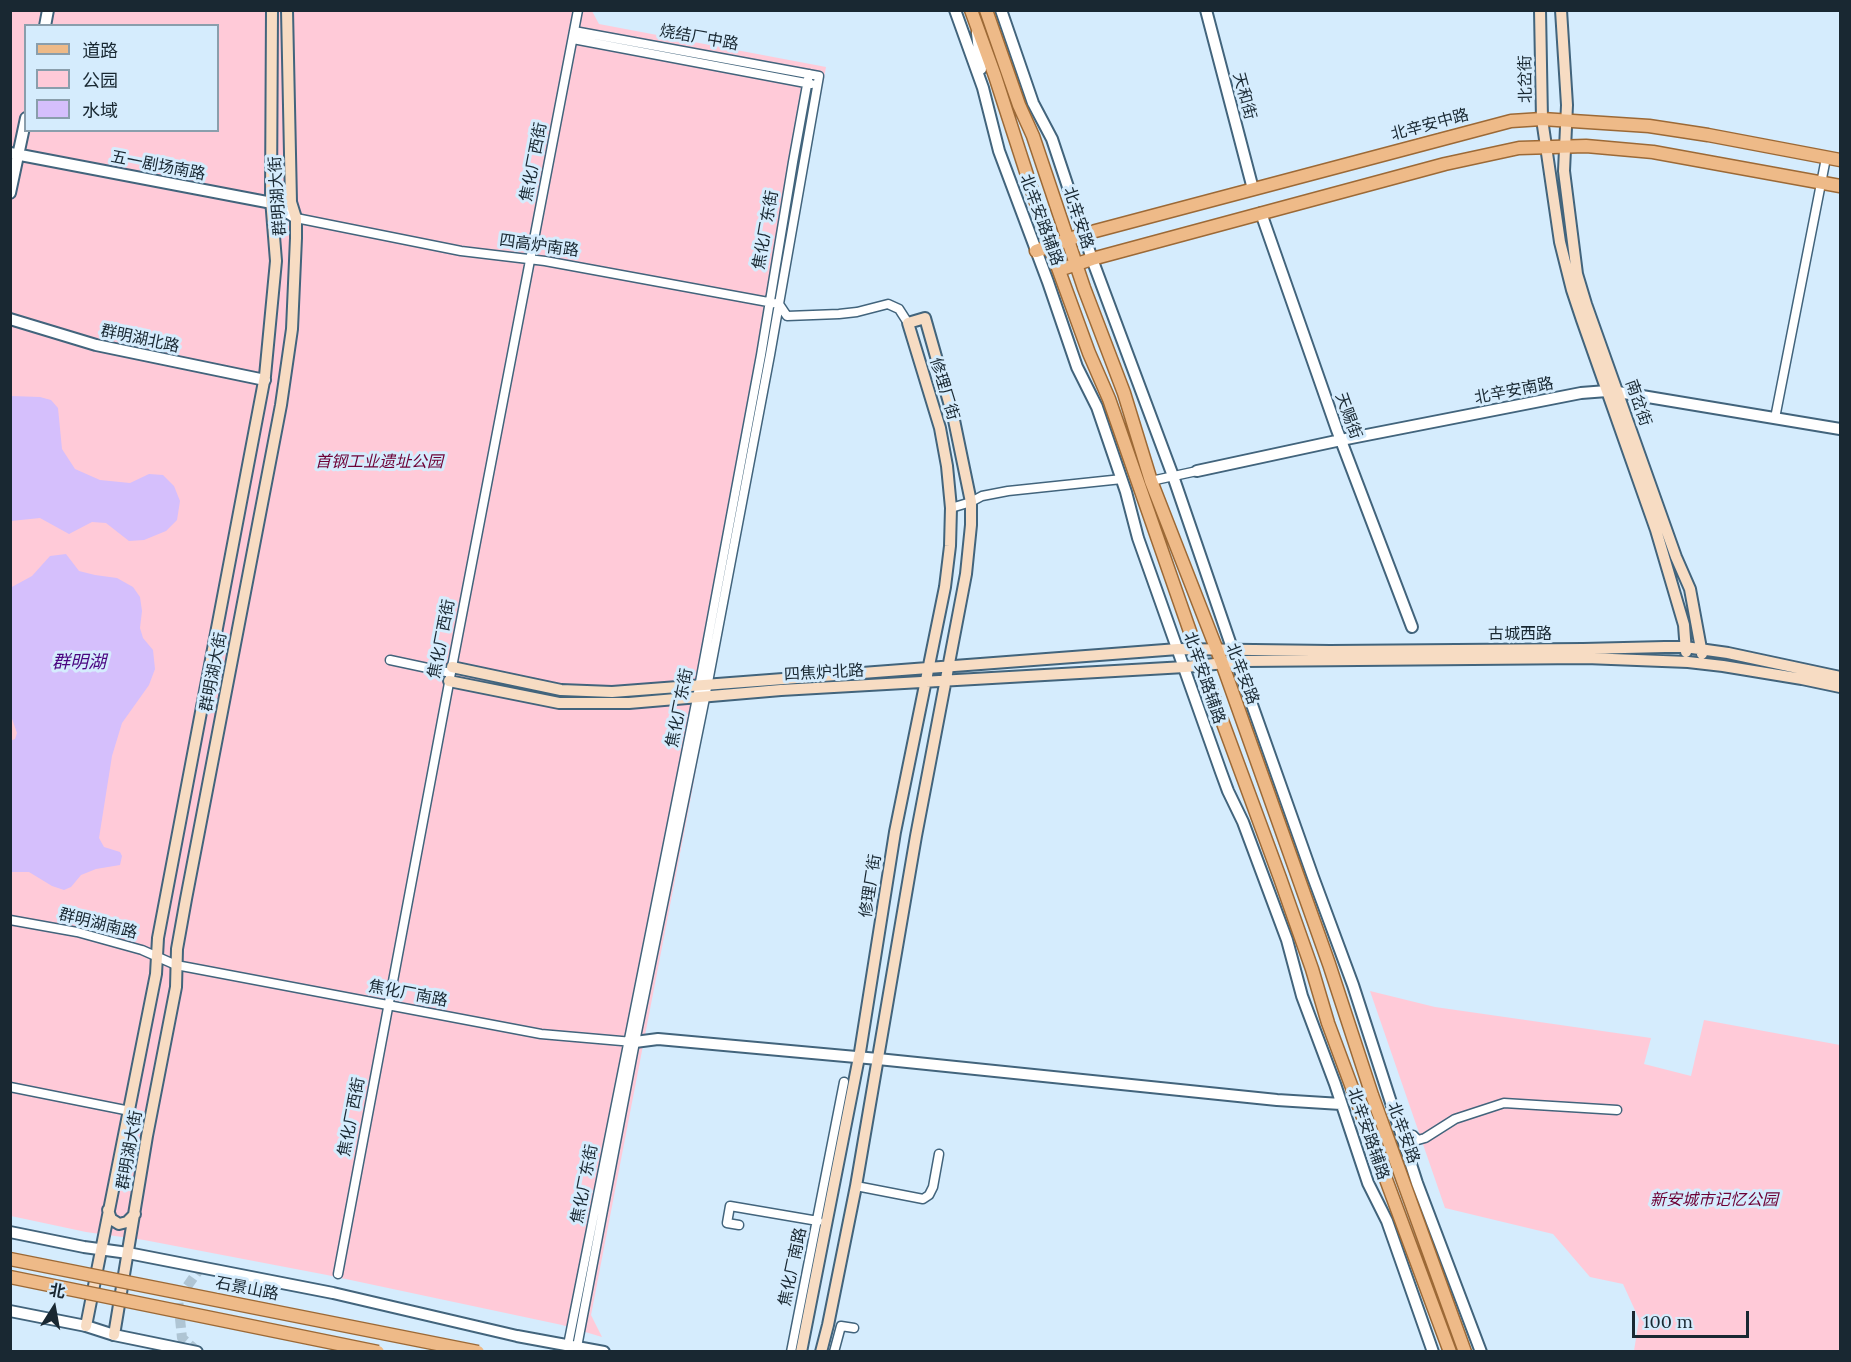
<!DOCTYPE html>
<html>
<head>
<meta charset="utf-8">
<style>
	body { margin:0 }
	#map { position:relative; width:1851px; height:1362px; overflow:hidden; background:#d5ecfd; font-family:Lora,"Noto Sans SC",serif }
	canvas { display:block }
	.frame { position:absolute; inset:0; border:12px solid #192832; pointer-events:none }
	.legend { position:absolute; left:24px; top:24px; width:195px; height:108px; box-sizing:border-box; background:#d5ecfd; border:2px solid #8a9eac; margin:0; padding:8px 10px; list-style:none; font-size:18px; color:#192832 }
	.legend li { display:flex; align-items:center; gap:12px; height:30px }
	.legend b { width:30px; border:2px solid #8a9eac }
	.north { position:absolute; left:24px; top:1278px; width:60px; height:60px; -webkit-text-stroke:4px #d5ecfd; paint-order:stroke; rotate:11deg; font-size:16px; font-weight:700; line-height:24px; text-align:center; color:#192832 }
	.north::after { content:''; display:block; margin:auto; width:21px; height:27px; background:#192832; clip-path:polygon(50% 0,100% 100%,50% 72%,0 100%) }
	.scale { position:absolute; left:1632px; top:1311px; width:117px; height:27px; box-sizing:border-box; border:3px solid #192832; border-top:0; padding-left:8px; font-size:18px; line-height:21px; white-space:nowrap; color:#192832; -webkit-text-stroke:4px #d5ecfd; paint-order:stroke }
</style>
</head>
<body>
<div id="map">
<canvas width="1851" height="1362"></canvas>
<div class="frame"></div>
<ul class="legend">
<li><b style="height:8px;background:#eeba88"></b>道路</li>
<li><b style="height:16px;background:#ffcad8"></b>公园</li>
<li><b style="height:16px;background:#d5bffc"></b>水域</li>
</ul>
<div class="north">北</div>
<div class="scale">100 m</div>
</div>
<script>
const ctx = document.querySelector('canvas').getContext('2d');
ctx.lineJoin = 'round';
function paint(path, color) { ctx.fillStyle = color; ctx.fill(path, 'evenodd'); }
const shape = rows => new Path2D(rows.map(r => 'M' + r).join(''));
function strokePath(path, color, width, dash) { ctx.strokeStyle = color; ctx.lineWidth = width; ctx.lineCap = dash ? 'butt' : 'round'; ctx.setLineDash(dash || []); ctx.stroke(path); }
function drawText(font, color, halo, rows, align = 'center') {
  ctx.font = font + ' Lora,"Noto Sans SC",serif'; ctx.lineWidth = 6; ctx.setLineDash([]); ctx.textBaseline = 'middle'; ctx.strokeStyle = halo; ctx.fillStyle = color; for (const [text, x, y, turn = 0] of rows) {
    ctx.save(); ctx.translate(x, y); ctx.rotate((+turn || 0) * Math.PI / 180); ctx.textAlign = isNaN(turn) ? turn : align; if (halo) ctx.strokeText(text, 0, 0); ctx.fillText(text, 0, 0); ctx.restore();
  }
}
const green = shape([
	[11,11,592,11,599,24,826,67,690,802,591,1315,602,1337,562,1325,327,1275,144,1240,86,1232,11,1216],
	[26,26,218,26,218,130,26,130],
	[1370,991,1435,1007,1651,1038,1644,1064,1691,1076,1704,1020,1840,1045,1840,1351,1634,1351,1639,1319,1623,1284,1590,1277,1553,1234,1445,1208]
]);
const water = shape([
	[11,396,40,397,51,400,58,408,62,449,75,469,100,480,130,483,149,474,163,475,174,486,180,501,177,520,166,531,144,540,129,541,106,523,92,522,69,534,40,518,11,521],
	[66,554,79,571,95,575,117,578,133,587,140,597,142,611,140,628,143,638,153,650,155,669,149,685,122,723,112,756,99,838,104,847,120,852,122,856,120,865,96,869,81,875,71,887,64,890,52,886,29,872,11,872,10,741,15,739,17,733,10,713,10,588,32,576,50,556]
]);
const tertiaryTunnel = shape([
	[197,1351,182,1338,178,1299,201,1267]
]);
const minor = shape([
	[574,31,819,76,770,355,705,698,635,1042,577,1347],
	[573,39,811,84],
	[296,218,461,251,545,261,779,304,787,316,839,314,857,312,888,304,899,309,908,323],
	[1775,418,1826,158],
	[1151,481,1197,471],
	[951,508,971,502,982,496,1008,491,1122,479],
	[390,660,451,673],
	[10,920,77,932,142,950,176,965,541,1034,633,1042],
	[10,1087,130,1111],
	[1403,1138,1413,1135,1418,1140,1425,1138,1455,1119,1504,1103,1617,1110],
	[856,1186,923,1199,929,1195,933,1187,939,1154],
	[739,1225,727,1223,730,1206,818,1221],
	[338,1274,452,667,578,10],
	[568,1345,697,698,761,355,793,162,809,74],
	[791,1352,844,1082],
	[834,1352,841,1326,854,1328]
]);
const tertiary = shape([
	[955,10,983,88,999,151,1048,282,1077,367,1097,407,1126,492,1138,538,1221,772,1228,791,1243,822,1287,940,1302,996,1335,1084,1368,1183,1387,1221,1433,1352],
	[1001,10,1033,103,1052,139,1092,259,1173,476,1233,651,1313,877,1353,985,1417,1183,1481,1352],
	[1206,10,1253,189],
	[45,26,48,10],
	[977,33,981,69],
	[10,153,272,203,296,218],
	[10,193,26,118],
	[1261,213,1337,430,1412,627],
	[10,319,96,345,265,380],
	[1197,471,1341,440,1581,393,1607,391,1618,392,1840,429],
	[635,1042,658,1039,878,1059,1277,1100,1341,1104],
	[10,1232,84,1247,128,1253,333,1293,517,1336,604,1352],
	[10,1311,86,1326,114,1335,197,1352]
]);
const secondary = shape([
	[1540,10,1542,119,1560,242,1572,290,1582,320,1656,530,1684,625,1686,652],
	[1561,10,1567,105,1564,171,1577,274,1586,304,1676,557,1690,589,1702,654],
	[452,667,561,690,612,692,1178,649,1330,651,1583,649,1665,647,1685,647,1728,653,1840,677],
	[449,681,559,703,629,703,781,690,1185,667,1245,661,1586,658,1688,662,1723,666,1802,679,1840,687],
	[108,1210,111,1219,119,1224,127,1222,135,1214],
	[86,1326,156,974,158,938,265,376,276,261,271,199,272,10],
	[114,1335,147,1136,176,987,177,949,186,899,281,405,292,329,296,238,296,218,291,202,287,10],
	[801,1352,860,1052,895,832,945,587,950,546,951,508,947,466,940,428,908,323,925,318,954,420,971,502,971,525,966,574,916,836,856,1186,828,1325,821,1352]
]);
const primary = shape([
	[971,10,995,76,1050,246,1089,353,1109,399,1202,666,1280,878,1312,969,1328,1023,1450,1352],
	[986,10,1019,105,1033,136,1084,288,1124,393,1151,481,1222,663,1329,964,1372,1095,1465,1352],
	[1036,251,1084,234,1511,121,1542,119,1649,126,1708,135,1840,160],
	[1059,270,1092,259,1445,164,1519,148,1586,146,1653,152,1840,186]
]);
const primaryBridge = shape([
	[10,1259,478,1352],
	[10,1277,378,1352]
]);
const streetNames = [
	["烧结厂中路",699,38,10],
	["北岔街",1526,79,-91],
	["天和街",1244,96,75],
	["北辛安中路",1430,125,-15],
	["焦化厂西街",534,162,-79],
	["五一剧场南路",158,166,11],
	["群明湖大街",278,196,-94],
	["北辛安路",1078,218,72],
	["北辛安路辅路",1041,220,70],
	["焦化厂东街",766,230,-80],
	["四高炉南路",539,246,8],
	["群明湖北路",140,339,12],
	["修理厂街",944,389,73],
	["北辛安南路",1514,391,-11],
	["南岔街",1638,403,71],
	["天赐街",1348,416,70],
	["古城西路",1520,634],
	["焦化厂西街",442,639,-79],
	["群明湖大街",214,672,-79],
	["四焦炉北路",824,673,-3],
	["北辛安路",1242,674,69],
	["北辛安路辅路",1204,678,71],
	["焦化厂东街",680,708,-79],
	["修理厂街",871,886,-81],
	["群明湖南路",98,924,14],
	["焦化厂南路",408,994,11],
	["焦化厂西街",352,1117,-79],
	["北辛安路",1403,1133,70],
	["北辛安路辅路",1368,1134,71],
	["群明湖大街",130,1150,-80],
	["焦化厂东街",585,1184,-79],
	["焦化厂南路",793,1267,-78],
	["石景山路",247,1289,11]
];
const parkNames = [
	["首钢工业遗址公园",379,462],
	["新安城市记忆公园",1714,1200]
];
const waterNames = [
	["群明湖",79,663]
];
paint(green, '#ffcad8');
paint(water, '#d5bffc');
strokePath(tertiaryTunnel, '#afc5d4', 10, [10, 5]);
strokePath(minor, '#42647c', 11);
strokePath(tertiary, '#42647c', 14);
strokePath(secondary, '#42647c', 14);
strokePath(primary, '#9c6936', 15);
strokePath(minor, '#fff', 8);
strokePath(tertiary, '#fff', 10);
strokePath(secondary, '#f7dcc3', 10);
strokePath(primary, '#eeba88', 12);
strokePath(primaryBridge, '#9c6936', 15, []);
strokePath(primaryBridge, '#eeba88', 12);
drawText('16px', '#192832', '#d5ecfd', streetNames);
drawText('italic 16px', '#6d0035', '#d5ecfd', parkNames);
drawText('italic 18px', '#4a0781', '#d5ecfd', waterNames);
</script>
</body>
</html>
